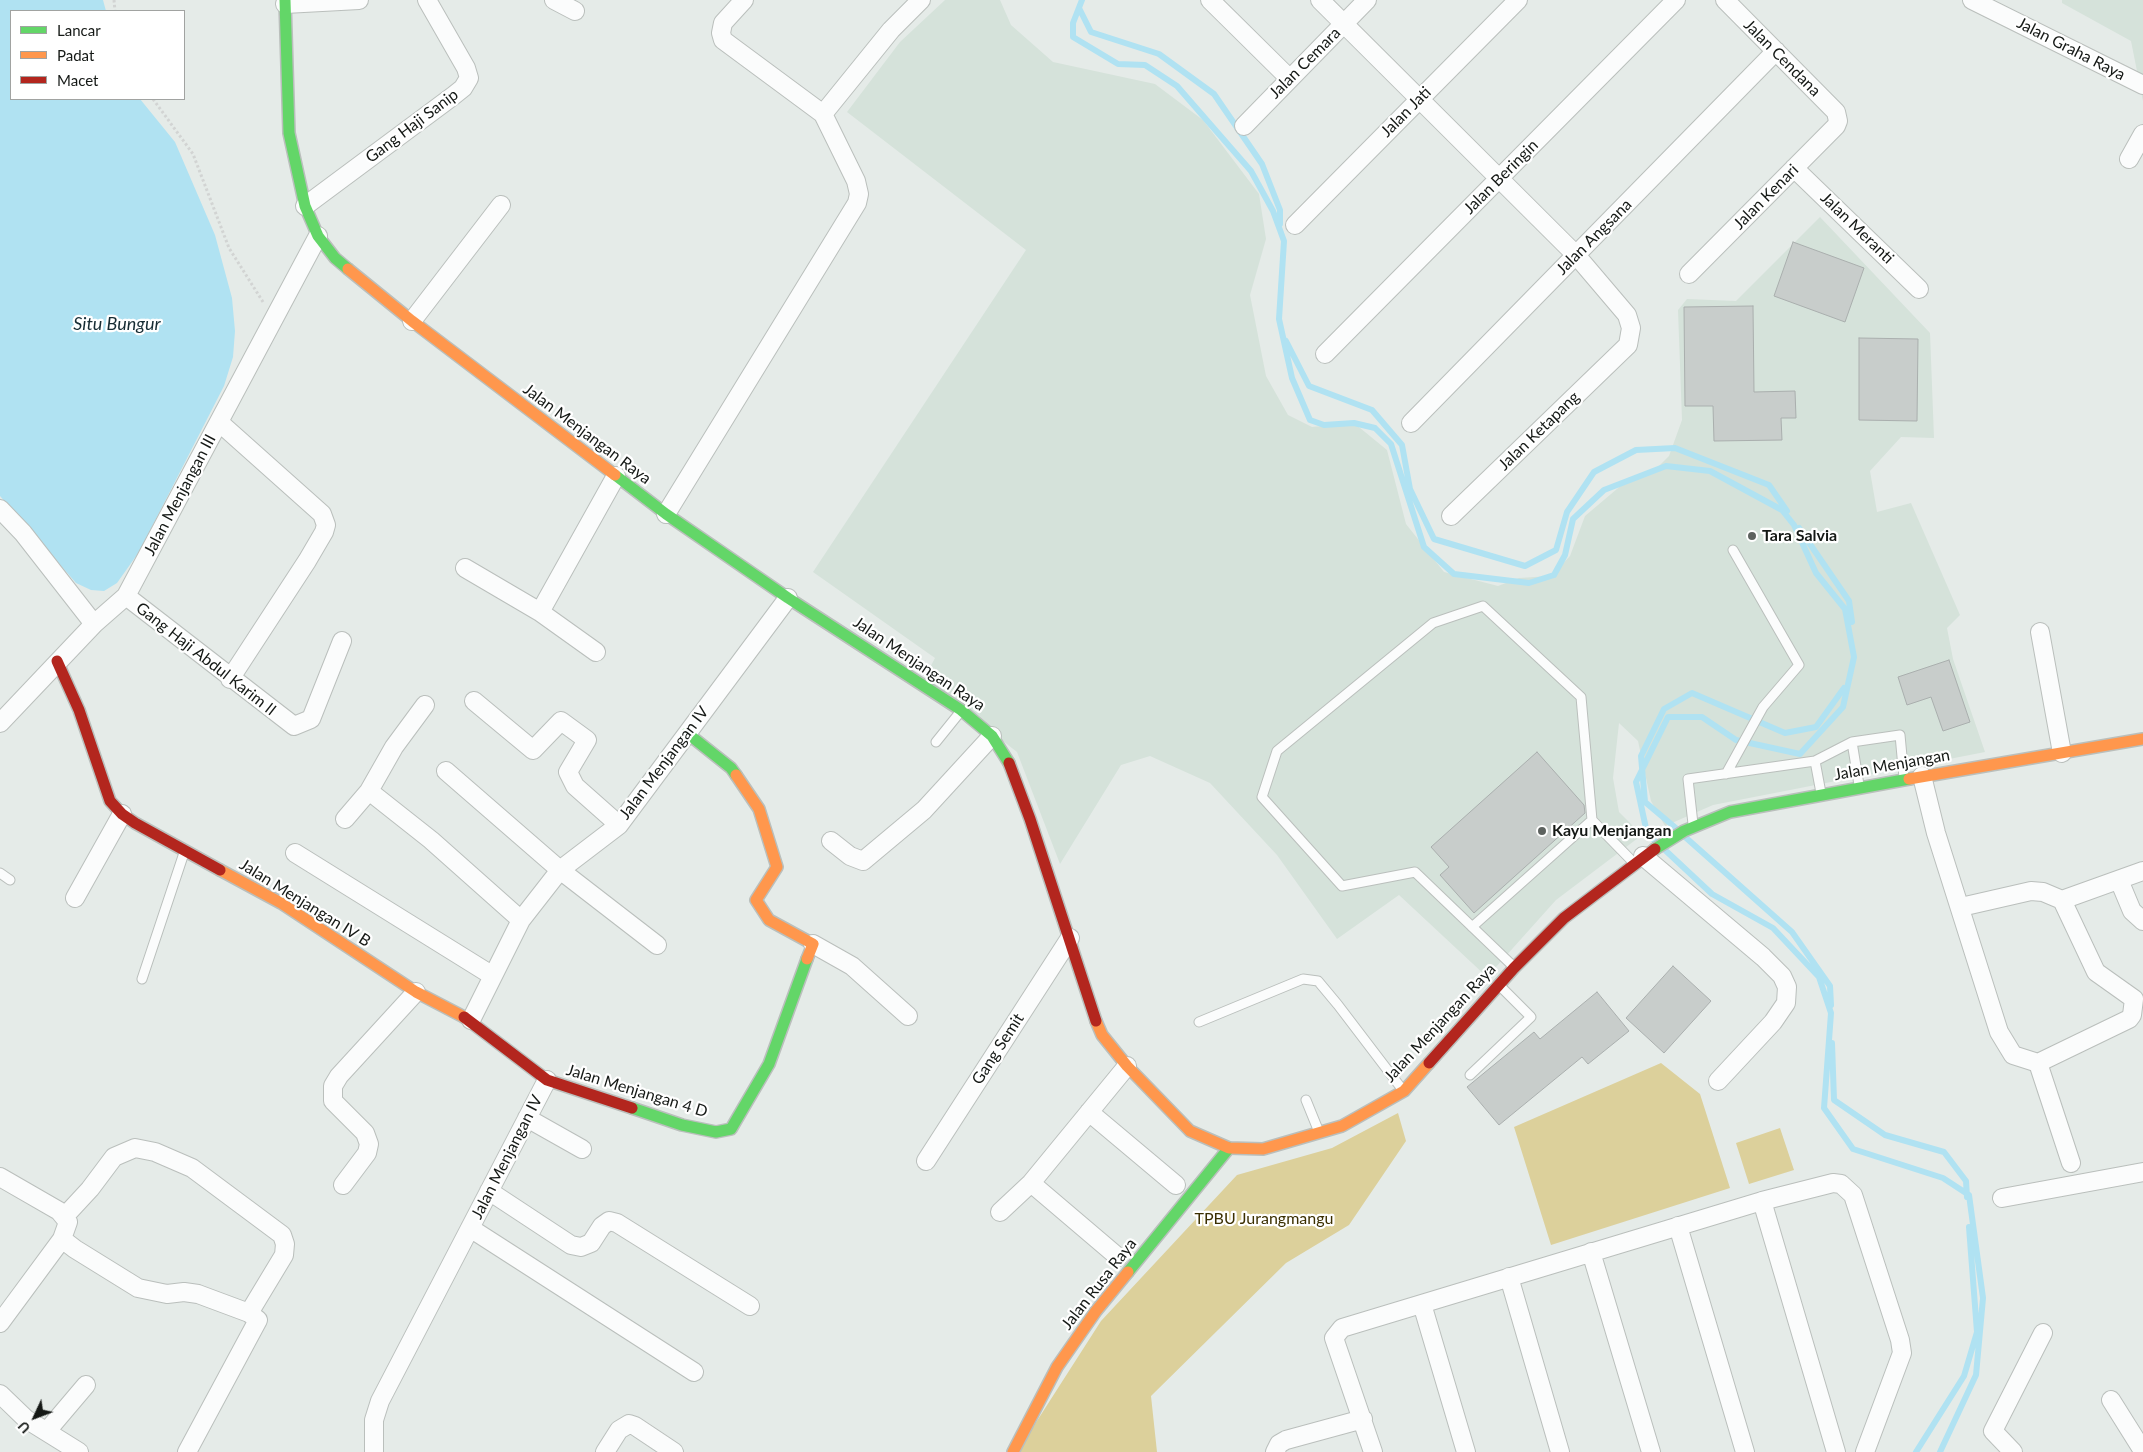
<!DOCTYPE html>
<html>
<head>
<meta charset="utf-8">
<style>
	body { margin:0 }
	#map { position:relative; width:2143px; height:1452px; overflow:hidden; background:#e5ebe8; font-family:Lato,sans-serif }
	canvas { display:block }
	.legend { position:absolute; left:10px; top:10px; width:175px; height:90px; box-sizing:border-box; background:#fff; border:1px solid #a1a3a1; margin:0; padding:6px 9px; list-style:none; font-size:15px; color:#141815 }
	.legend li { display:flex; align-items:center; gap:10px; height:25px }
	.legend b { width:25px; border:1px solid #a1a3a1 }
	.north { position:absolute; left:10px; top:1392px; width:50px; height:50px; -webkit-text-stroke:4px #fff; paint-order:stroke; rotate:227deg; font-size:14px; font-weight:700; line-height:20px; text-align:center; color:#141815 }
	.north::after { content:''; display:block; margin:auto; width:18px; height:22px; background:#141815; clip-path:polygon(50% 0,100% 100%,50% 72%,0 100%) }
</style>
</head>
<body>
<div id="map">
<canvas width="2143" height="1452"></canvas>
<ul class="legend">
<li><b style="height:6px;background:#63d668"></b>Lancar</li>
<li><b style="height:6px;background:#ff974d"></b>Padat</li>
<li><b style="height:6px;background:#b3261e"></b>Macet</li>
</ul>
<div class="north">U</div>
</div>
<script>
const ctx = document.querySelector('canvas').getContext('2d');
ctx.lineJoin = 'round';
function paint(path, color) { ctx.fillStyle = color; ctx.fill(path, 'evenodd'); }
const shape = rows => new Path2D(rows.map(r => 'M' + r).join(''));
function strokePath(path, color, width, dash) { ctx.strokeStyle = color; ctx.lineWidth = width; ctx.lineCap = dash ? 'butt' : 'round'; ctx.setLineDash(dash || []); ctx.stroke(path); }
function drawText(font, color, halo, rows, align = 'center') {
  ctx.font = font + ' Lato,sans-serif'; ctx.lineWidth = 4.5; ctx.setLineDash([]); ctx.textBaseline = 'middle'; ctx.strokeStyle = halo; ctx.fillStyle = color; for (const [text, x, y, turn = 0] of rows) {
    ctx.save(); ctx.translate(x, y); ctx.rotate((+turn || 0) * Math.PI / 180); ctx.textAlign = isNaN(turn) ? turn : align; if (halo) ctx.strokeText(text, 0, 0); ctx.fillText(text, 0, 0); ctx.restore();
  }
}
const built = shape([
	[945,0,1000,0,1011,25,1053,62,1155,84,1203,120,1259,194,1266,239,1250,295,1266,376,1288,415,1312,427,1354,423,1387,450,1406,524,1444,572,1498,586,1519,578,1551,576,1570,556,1585,516,1624,483,1653,472,1669,456,1682,420,1678,310,1687,299,1736,301,1820,217,1930,333,1934,438,1901,437,1870,471,1877,512,1911,503,1960,615,1947,628,1953,659,1985,752,1713,805,1665,826,1651,801,1638,741,1619,723,1613,778,1619,812,1642,835,1556,900,1487,977,1399,895,1337,939,1277,855,1210,783,1150,756,1121,765,1060,864,1017,752,924,679,935,658,813,572,1026,250,847,112,900,42],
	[2062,0,2143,0,2143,101,2131,41,2062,3]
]);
const green = shape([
	[1661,1063,1700,1094,1730,1188,1551,1245,1514,1127],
	[1398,1113,1406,1141,1349,1225,1286,1263,1151,1396,1157,1452,1017,1452,1101,1321,1237,1175,1332,1148],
	[1780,1128,1794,1170,1749,1184,1736,1143]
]);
const water = shape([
	[0,0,103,0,106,11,11,11,11,99,140,99,175,142,215,235,232,298,235,331,233,357,224,386,139,552,117,583,104,591,91,590,76,583,0,496]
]);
const stream = shape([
	[1082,0,1073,23,1073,37,1118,64,1145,65,1177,86,1251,171,1273,211,1284,241,1279,319,1292,378,1310,420,1324,425,1354,423,1375,428,1391,444,1424,547,1454,574,1529,583,1554,575,1565,555,1573,519,1604,490,1666,466,1710,471,1782,510,1794,525,1816,573,1845,609,1854,657,1843,707,1800,754,1736,740,1702,717,1668,717,1636,782,1647,833,1655,841],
	[1079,8,1091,32,1159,54,1214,94,1262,164,1280,210,1280,224],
	[1286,341,1309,386,1372,410,1402,445,1410,489,1434,539,1525,566,1556,550,1567,512,1594,472,1636,450,1675,448,1769,485,1787,511],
	[1799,528,1849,601,1852,622],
	[1677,829,1645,802,1641,756,1664,709,1692,693,1785,733,1816,727,1844,688],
	[1684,836,1792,932,1830,986,1831,1005],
	[1665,850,1712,894,1773,928,1819,977,1831,1013,1824,1108,1853,1149,1943,1178,1969,1195,1983,1298,1976,1375,1940,1452],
	[1832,1043,1834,1100,1885,1135,1944,1152,1966,1181,1967,1197],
	[1916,1452,1964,1376,1977,1332,1969,1227]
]);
const building = shape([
	[1793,242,1864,268,1845,322,1774,296,1793,242],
	[1753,306,1754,392,1795,391,1796,418,1781,418,1782,440,1714,441,1713,406,1685,406,1684,307,1753,306],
	[1859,338,1918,339,1917,421,1859,420,1859,338],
	[1949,660,1970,722,1943,731,1931,697,1907,705,1898,677,1949,660],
	[1537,752,1584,805,1585,813,1474,913,1440,875,1449,867,1431,847,1537,752],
	[1673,966,1711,1001,1664,1053,1626,1018,1673,966],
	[1597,992,1629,1031,1588,1064,1582,1057,1499,1125,1467,1087,1534,1032,1540,1039,1597,992]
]);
const path = shape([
	[114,0,115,11],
	[153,99,193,154,229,248,263,302]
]);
const lane = shape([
	[936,742,961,711],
	[1852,742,1900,735,1904,778],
	[1815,761,1821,793],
	[1726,774,1763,707,1799,665,1733,550],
	[1693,824,1688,779,1815,761,1852,742,1859,785],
	[0,873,10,880],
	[1472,927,1592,820],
	[1514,967,1415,872,1342,886,1262,797,1277,751,1433,623,1483,606,1581,697,1592,820,1634,863],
	[142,979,184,853],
	[1199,1022,1303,979,1318,981,1338,1005,1402,1089],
	[1470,1075,1531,1017,1500,986],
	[1306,1100,1319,1132]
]);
const street = shape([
	[554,0,575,11],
	[1210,0,1290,79],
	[1320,0,1576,255,1627,315,1631,328,1628,345,1451,516],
	[1972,0,2143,85],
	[285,4,359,0],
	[823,114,891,30,921,0],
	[1244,126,1367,0],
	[2129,159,2143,134],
	[1794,168,1919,289],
	[305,206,453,96,463,88,469,78,466,68,427,0],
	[1295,225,1518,0],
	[1689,274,1836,126,1838,121,1836,112,1725,0],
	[412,321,501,205],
	[1325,354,1676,0],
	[220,423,322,514,326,525,324,532,307,561,230,679],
	[1411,423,1776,51],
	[0,509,23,533,94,624],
	[666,514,857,203,859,194,856,181,823,114,723,40,721,33,723,23,744,0],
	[465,568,540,612],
	[126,596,294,726,311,719,342,641],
	[2040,632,2062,753],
	[596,652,540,612,616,476],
	[474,701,533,750,561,721,587,740,568,772,575,786,619,825],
	[0,723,94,624,126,596,318,236],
	[446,771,560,870,657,945],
	[1922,776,1936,833,1999,1032,2013,1055,2038,1063,2129,1019,2132,1015,2134,999,2096,972,2062,900],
	[369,791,431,840,521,920],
	[345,819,369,791,394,747,425,705],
	[831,841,850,856,863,861,924,810,992,736],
	[295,853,493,976],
	[1643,856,1763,957,1782,976,1787,987,1786,1003,1773,1022,1718,1081],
	[2119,880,2132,911,2143,921],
	[75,898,122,814],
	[1961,907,2031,891,2043,892,2062,900,2143,871],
	[813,944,852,966,908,1016],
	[471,1020,521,920,560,870,619,825,788,598],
	[2038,1063,2071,1163],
	[1089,1112,1176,1185],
	[527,1118,582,1149],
	[926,1161,1070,938],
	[0,1177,59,1211,68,1222,62,1239,0,1323],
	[1031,1183,1118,1257],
	[343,1185,367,1153,369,1144,365,1133,333,1101,333,1086,339,1076,416,992],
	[489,1191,571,1245,581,1247,591,1243,602,1226,609,1221,617,1223,750,1306],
	[2002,1198,2143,1172],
	[1762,1201,1836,1452],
	[1000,1212,1031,1183,1127,1066],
	[65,1216,90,1189,114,1157,135,1148,155,1152,192,1168,282,1235,285,1244,284,1255,249,1313],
	[1678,1226,1745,1452],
	[470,1228,694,1372],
	[62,1239,75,1249,138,1288,167,1294,184,1292,198,1294,249,1313,258,1320,187,1452],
	[1591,1252,1651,1452],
	[1509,1277,1560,1452],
	[1422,1304,1466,1452],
	[0,1394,26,1419,79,1452],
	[2111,1400,2143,1451],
	[47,1431,86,1385],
	[374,1452,374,1420,380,1401,547,1080],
	[605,1452,619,1430,629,1424,635,1426,674,1452],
	[1275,1452,1279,1444,1286,1440,1363,1419],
	[1373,1452,1334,1338,1342,1328,1762,1201,1833,1183,1841,1184,1853,1195,1900,1340,1902,1353,1865,1452],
	[2013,1452,1993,1431,2043,1333]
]);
const fast = shape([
	[285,0,289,133,305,206,318,236,335,258,348,269],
	[615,475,666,514,788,598,961,710,992,736,1009,763],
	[687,733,731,768,736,775],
	[1655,849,1684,831,1730,812,1909,779],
	[632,1108,682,1125,716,1132,731,1129,769,1064,807,959],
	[1128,1272,1229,1148]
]);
const slow = shape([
	[348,269,412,321,615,475],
	[736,775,759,809,777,867,756,900,769,920,813,944,807,959],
	[1909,779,2143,739],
	[220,870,281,903,416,992,464,1017],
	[1096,1021,1102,1035,1127,1066,1190,1131,1229,1148,1263,1149,1342,1126,1404,1091,1429,1063],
	[1013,1452,1057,1367,1096,1311,1128,1272]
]);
const jam = shape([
	[57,661,79,710,110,801,122,814,135,823,220,870],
	[1009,763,1030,819,1096,1021],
	[464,1017,547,1080,632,1108],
	[1429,1063,1514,968,1564,918,1655,849]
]);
const markers = [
	[1752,536,5,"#5d625f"],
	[1542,831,5,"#5d625f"]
];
const streetNames = [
	["Jalan Graha Raya",2071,49,27],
	["Jalan Cendana",1782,58,45],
	["Jalan Cemara",1305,63,-45],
	["Jalan Jati",1406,112,-45],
	["Gang Haji Sanip",412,126,-37],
	["Jalan Beringin",1501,177,-45],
	["Jalan Kenari",1766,197,-45],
	["Jalan Meranti",1857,228,44],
	["Jalan Angsana",1594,237,-45],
	["Jalan Ketapang",1539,431,-44],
	["Jalan Menjangan Raya",587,434,37],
	["Jalan Menjangan III",180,495,-62],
	["Gang Haji Abdul Karim II",206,659,38],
	["Jalan Menjangan Raya",919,664,34],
	["Jalan Menjangan IV",664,763,-53],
	["Jalan Menjangan",1892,765,-10],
	["Jalan Menjangan IV B",305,903,32],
	["Jalan Menjangan Raya",1440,1023,-47],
	["Gang Semit",998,1049,-57],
	["Jalan Menjangan 4 D",637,1091,17],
	["Jalan Menjangan IV",507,1157,-63],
	["Jalan Rusa Raya",1099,1284,-52]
];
const poiNames = [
	["Tara Salvia",1762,536],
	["Kayu Menjangan",1552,831]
];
const parkNames = [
	["TPBU Jurangmangu",1264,1219]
];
const waterNames = [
	["Situ Bungur",117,324]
];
paint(built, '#d5e2da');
paint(green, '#dcd09b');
paint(water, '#b0e2f2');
strokePath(stream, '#b0e2f2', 6);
paint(building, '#c8cdcb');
strokePath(building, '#aaafae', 1);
strokePath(lane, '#babfbc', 11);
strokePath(street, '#babfbc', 20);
strokePath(fast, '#babfbc', 14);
strokePath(slow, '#babfbc', 14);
strokePath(jam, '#babfbc', 14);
strokePath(path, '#d2d4d3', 3, [2.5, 2.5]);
strokePath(lane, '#fbfcfc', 9);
strokePath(street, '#fbfcfc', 18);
strokePath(fast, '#63d668', 11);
strokePath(slow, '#ff974d', 11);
strokePath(jam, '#b3261e', 11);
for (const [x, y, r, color] of markers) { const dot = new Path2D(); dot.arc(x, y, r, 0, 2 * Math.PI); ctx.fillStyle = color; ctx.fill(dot); strokePath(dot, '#fff', 2); }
drawText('16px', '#141815', '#fff', streetNames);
drawText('bold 16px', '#141815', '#fff', poiNames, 'left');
drawText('16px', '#3b2f01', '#fff', parkNames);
drawText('italic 18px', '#162c34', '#fff', waterNames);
</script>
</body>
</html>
